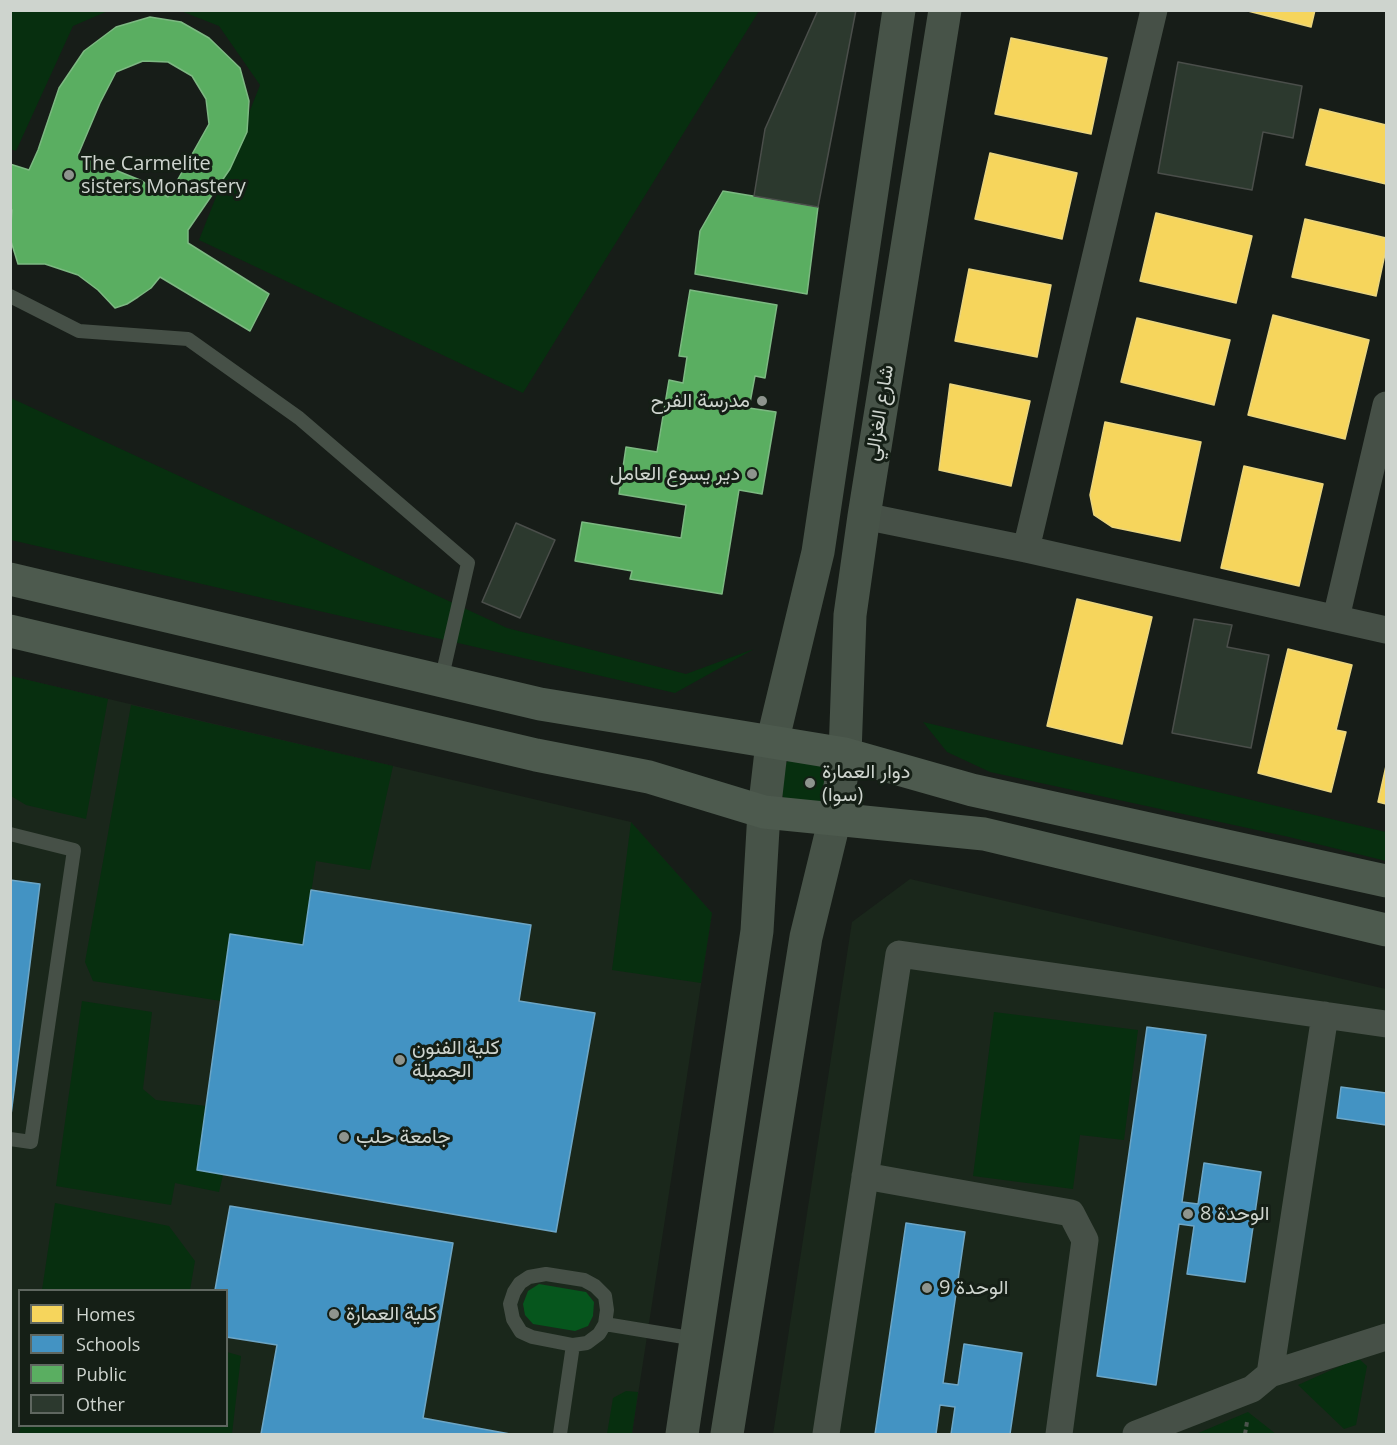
<!DOCTYPE html>
<html>
<head>
<meta charset="utf-8">
<style>
	body { margin:0 }
	#map { position:relative; width:1397px; height:1445px; overflow:hidden; background:#171d18; font-family:"Open Sans",sans-serif }
	canvas { display:block }
	.frame { position:absolute; inset:0; border:12px solid #ced4ce; pointer-events:none }
	.legend { position:absolute; left:18px; top:1289px; width:210px; height:138px; box-sizing:border-box; background:#151f16; border:2px solid #5f6760; margin:0; padding:8px 10px; list-style:none; font-size:18px; color:#ced4ce }
	.legend li { display:flex; align-items:center; gap:12px; height:30px }
	.legend b { width:30px; border:2px solid #5f6760 }
</style>
</head>
<body>
<div id="map">
<canvas width="1397" height="1445"></canvas>
<div class="frame"></div>
<ul class="legend">
<li><b style="height:16px;background:#f6d55c"></b>Homes</li>
<li><b style="height:16px;background:#4393c3"></b>Schools</li>
<li><b style="height:16px;background:#5aae61"></b>Public</li>
<li><b style="height:16px;background:#2c392e"></b>Other</li>
</ul>
</div>
<script>
const ctx = document.querySelector('canvas').getContext('2d');
ctx.lineJoin = 'round';
function paint(path, color) { ctx.fillStyle = color; ctx.fill(path, 'evenodd'); }
const shape = rows => new Path2D(rows.map(r => 'M' + r).join(''));
function strokePath(path, color, width, dash) { ctx.strokeStyle = color; ctx.lineWidth = width; ctx.lineCap = dash ? 'butt' : 'round'; ctx.setLineDash(dash || []); ctx.stroke(path); }
function drawText(font, color, halo, rows, align = 'center') {
  ctx.font = font + ' "Open Sans",Vazirmatn,sans-serif'; ctx.lineWidth = 6; ctx.setLineDash([]); ctx.textBaseline = 'middle'; ctx.strokeStyle = halo; ctx.fillStyle = color; for (const [text, x, y, turn = 0] of rows) {
    ctx.save(); ctx.translate(x, y); ctx.rotate((+turn || 0) * Math.PI / 180); ctx.textAlign = isNaN(turn) ? turn : align; if (halo) ctx.strokeText(text, 0, 0); ctx.fillText(text, 0, 0); ctx.restore();
  }
}
const built = shape([
	[11,676,631,822,712,913,632,1434,11,1434],
	[20,1290,226,1290,226,1426,20,1426],
	[910,879,1386,989,1386,1434,773,1434,852,922]
]);
const green = shape([
	[10,11,108,11,73,26,16,151,10,149],
	[181,11,759,11,523,393,199,240,260,85,219,26],
	[11,398,507,628,686,674,754,649,675,693,11,540],
	[11,676,108,699,86,819,26,805,11,796],
	[131,705,393,766,370,870,316,861,303,945,230,934,221,1001,93,981,85,962],
	[923,722,1386,832,1386,861,1289,837,990,772,947,752],
	[824,752,834,808,786,802,781,793,786,763,794,755],
	[631,822,712,913,701,983,612,970],
	[82,1001,152,1012,143,1089,156,1100,206,1106,197,1170,223,1175,219,1192,175,1183,171,1205,56,1186],
	[994,1012,1138,1030,1124,1140,1080,1135,1073,1189,973,1176],
	[55,1203,169,1226,195,1261,190,1290,42,1290],
	[227,1352,241,1356,232,1434,19,1434,21,1426,226,1426],
	[1358,1358,1367,1366,1356,1425,1344,1429,1298,1385],
	[626,1391,638,1392,632,1434,607,1434,613,1398],
	[1248,1412,1276,1434,1196,1434]
]);
const water = shape([
	[539,1284,586,1292,594,1302,593,1316,588,1326,575,1331,533,1324,525,1315,523,1304,528,1291]
]);
const homes = shape([
	[1244,10,1315,10,1311,27,1244,10],
	[1011,38,1107,58,1091,134,995,114,1011,38],
	[1320,109,1386,125,1386,184,1306,165,1320,109],
	[990,153,1077,173,1062,239,975,219,990,153],
	[1156,213,1252,236,1236,303,1140,281,1156,213],
	[1305,219,1386,238,1386,249,1376,296,1292,277,1305,219],
	[969,269,1051,285,1037,357,955,341,969,269],
	[1273,315,1369,340,1345,439,1248,415,1273,315],
	[1137,318,1230,340,1214,405,1121,382,1137,318],
	[950,384,1030,401,1011,486,939,470,950,384],
	[1105,422,1201,442,1180,541,1112,527,1094,515,1090,495,1105,422],
	[1244,466,1323,484,1299,586,1221,568,1244,466],
	[1077,599,1152,617,1122,744,1047,726,1077,599],
	[1288,649,1352,665,1336,730,1346,732,1331,792,1258,773,1288,649],
	[1386,766,1386,804,1378,802,1386,766]
]);
const schools = shape([
	[10,880,40,884,11,1115,10,1115,10,880],
	[311,890,531,925,519,1001,595,1013,556,1232,197,1170,230,934,303,945,311,890],
	[1147,1027,1206,1035,1182,1202,1198,1204,1204,1163,1261,1172,1245,1282,1187,1274,1194,1226,1179,1224,1156,1385,1097,1376,1147,1027],
	[1341,1087,1386,1093,1386,1125,1337,1118,1341,1087],
	[230,1206,453,1243,423,1418,510,1434,261,1434,277,1345,226,1337,226,1290,215,1290,230,1206],
	[906,1223,965,1232,943,1383,958,1385,964,1344,1022,1353,1010,1434,951,1434,955,1407,940,1405,936,1434,875,1434,906,1223]
]);
const public = shape([
	[150,17,181,22,209,38,240,68,249,101,247,132,230,169,188,230,188,243,269,294,250,331,160,277,151,288,138,297,127,304,115,308,98,290,78,275,45,264,18,264,10,238,12,210,10,209,10,164,29,170,38,150,59,88,84,51,116,27,150,17],
	[143,61,168,62,192,76,206,99,209,124,168,197,140,180,78,155,100,103,116,72,143,61],
	[723,191,818,207,807,294,695,274,700,231,723,191],
	[690,290,777,305,765,378,755,376,749,408,776,412,762,494,739,490,722,594,630,579,632,571,575,561,582,522,681,538,686,505,619,494,626,447,657,452,669,380,683,383,687,357,679,356,690,290]
]);
const building = shape([
	[818,10,856,10,818,207,754,196,765,129,818,10],
	[1178,62,1302,86,1293,138,1263,132,1252,190,1158,173,1178,62],
	[516,523,555,540,520,618,482,602,516,523],
	[1194,619,1232,625,1227,647,1269,655,1251,748,1172,733,1194,619]
]);
const path = shape([
	[1245,1434,1247,1422]
]);
const lane = shape([
	[10,296,79,331,188,339,299,418,468,563,441,681],
	[10,834,74,850,31,1142,10,1139],
	[546,1274,584,1280,595,1286,605,1296,607,1310,605,1324,599,1334,587,1343,573,1345,532,1337,521,1332,513,1319,510,1304,514,1292,520,1283,529,1277,546,1274],
	[605,1324,696,1339],
	[560,1434,573,1345]
]);
const street = shape([
	[864,516,1026,549,1386,630],
	[1026,549,1154,10],
	[1336,618,1386,405],
	[865,1176,1071,1213,1085,1240,1059,1434],
	[1270,1374,1386,1337],
	[826,1434,899,954,1386,1024],
	[1136,1434,1252,1389,1270,1374,1325,1015]
]);
const secondary = shape([
	[682,1434,757,931,764,812,772,743,818,552,899,10],
	[727,1434,806,937,835,818,845,754,850,615,864,516,945,10]
]);
const primary = shape([
	[10,579,540,704,845,754,972,790,1386,881],
	[10,631,536,755,649,777,764,812,984,834,1386,930]
]);
const markers = [
	[69,175,6,"#8e948e"],
	[762,401,6,"#8e948e"],
	[752,474,6,"#8e948e"],
	[810,783,6,"#8e948e"],
	[400,1060,6,"#8e948e"],
	[344,1137,6,"#8e948e"],
	[1188,1214,6,"#8e948e"],
	[927,1288,6,"#8e948e"],
	[334,1314,6,"#8e948e"]
];
const poiNames = [
	["The Carmelite",81,164],
	["sisters Monastery",81,187],
	["مدرسة الفرح",750,401,"right"],
	["دير يسوع العامل",740,474,"right"],
	["دوار العمارة",822,772],
	["(سوا)",822,795],
	["كلية الفنون",412,1048],
	["الجميلة",412,1071],
	["جامعة حلب",356,1137],
	["الوحدة 8",1200,1214],
	["الوحدة 9",939,1288],
	["كلية العمارة",346,1314]
];
const streetNames = [
	["شارع الغزالي",880,413,-81]
];
paint(built, '#1a271b');
paint(green, '#072f0f');
paint(water, '#06561d');
paint(homes, '#f6d55c');
strokePath(homes, '#ead57e', 1.5);
paint(schools, '#4393c3');
strokePath(schools, '#6da6c6', 1.5);
paint(public, '#5aae61');
strokePath(public, '#7db982', 1.5);
paint(building, '#2c392e');
strokePath(building, '#4a4e4a', 1.5);
strokePath(path, '#4b534c', 4, [4.5, 3]);
strokePath(lane, '#465047', 14);
strokePath(street, '#465047', 27);
strokePath(secondary, '#475348', 33);
strokePath(primary, '#4d5a4e', 33);
for (const [x, y, r, color] of markers) { const dot = new Path2D(); dot.arc(x, y, r, 0, 2 * Math.PI); ctx.fillStyle = color; ctx.fill(dot); strokePath(dot, '#151f16', 2); }
drawText('20px', '#ced4ce', '#151f16', poiNames, 'left');
drawText('20px', '#ced4ce', '#151f16', streetNames);
</script>
</body>
</html>
